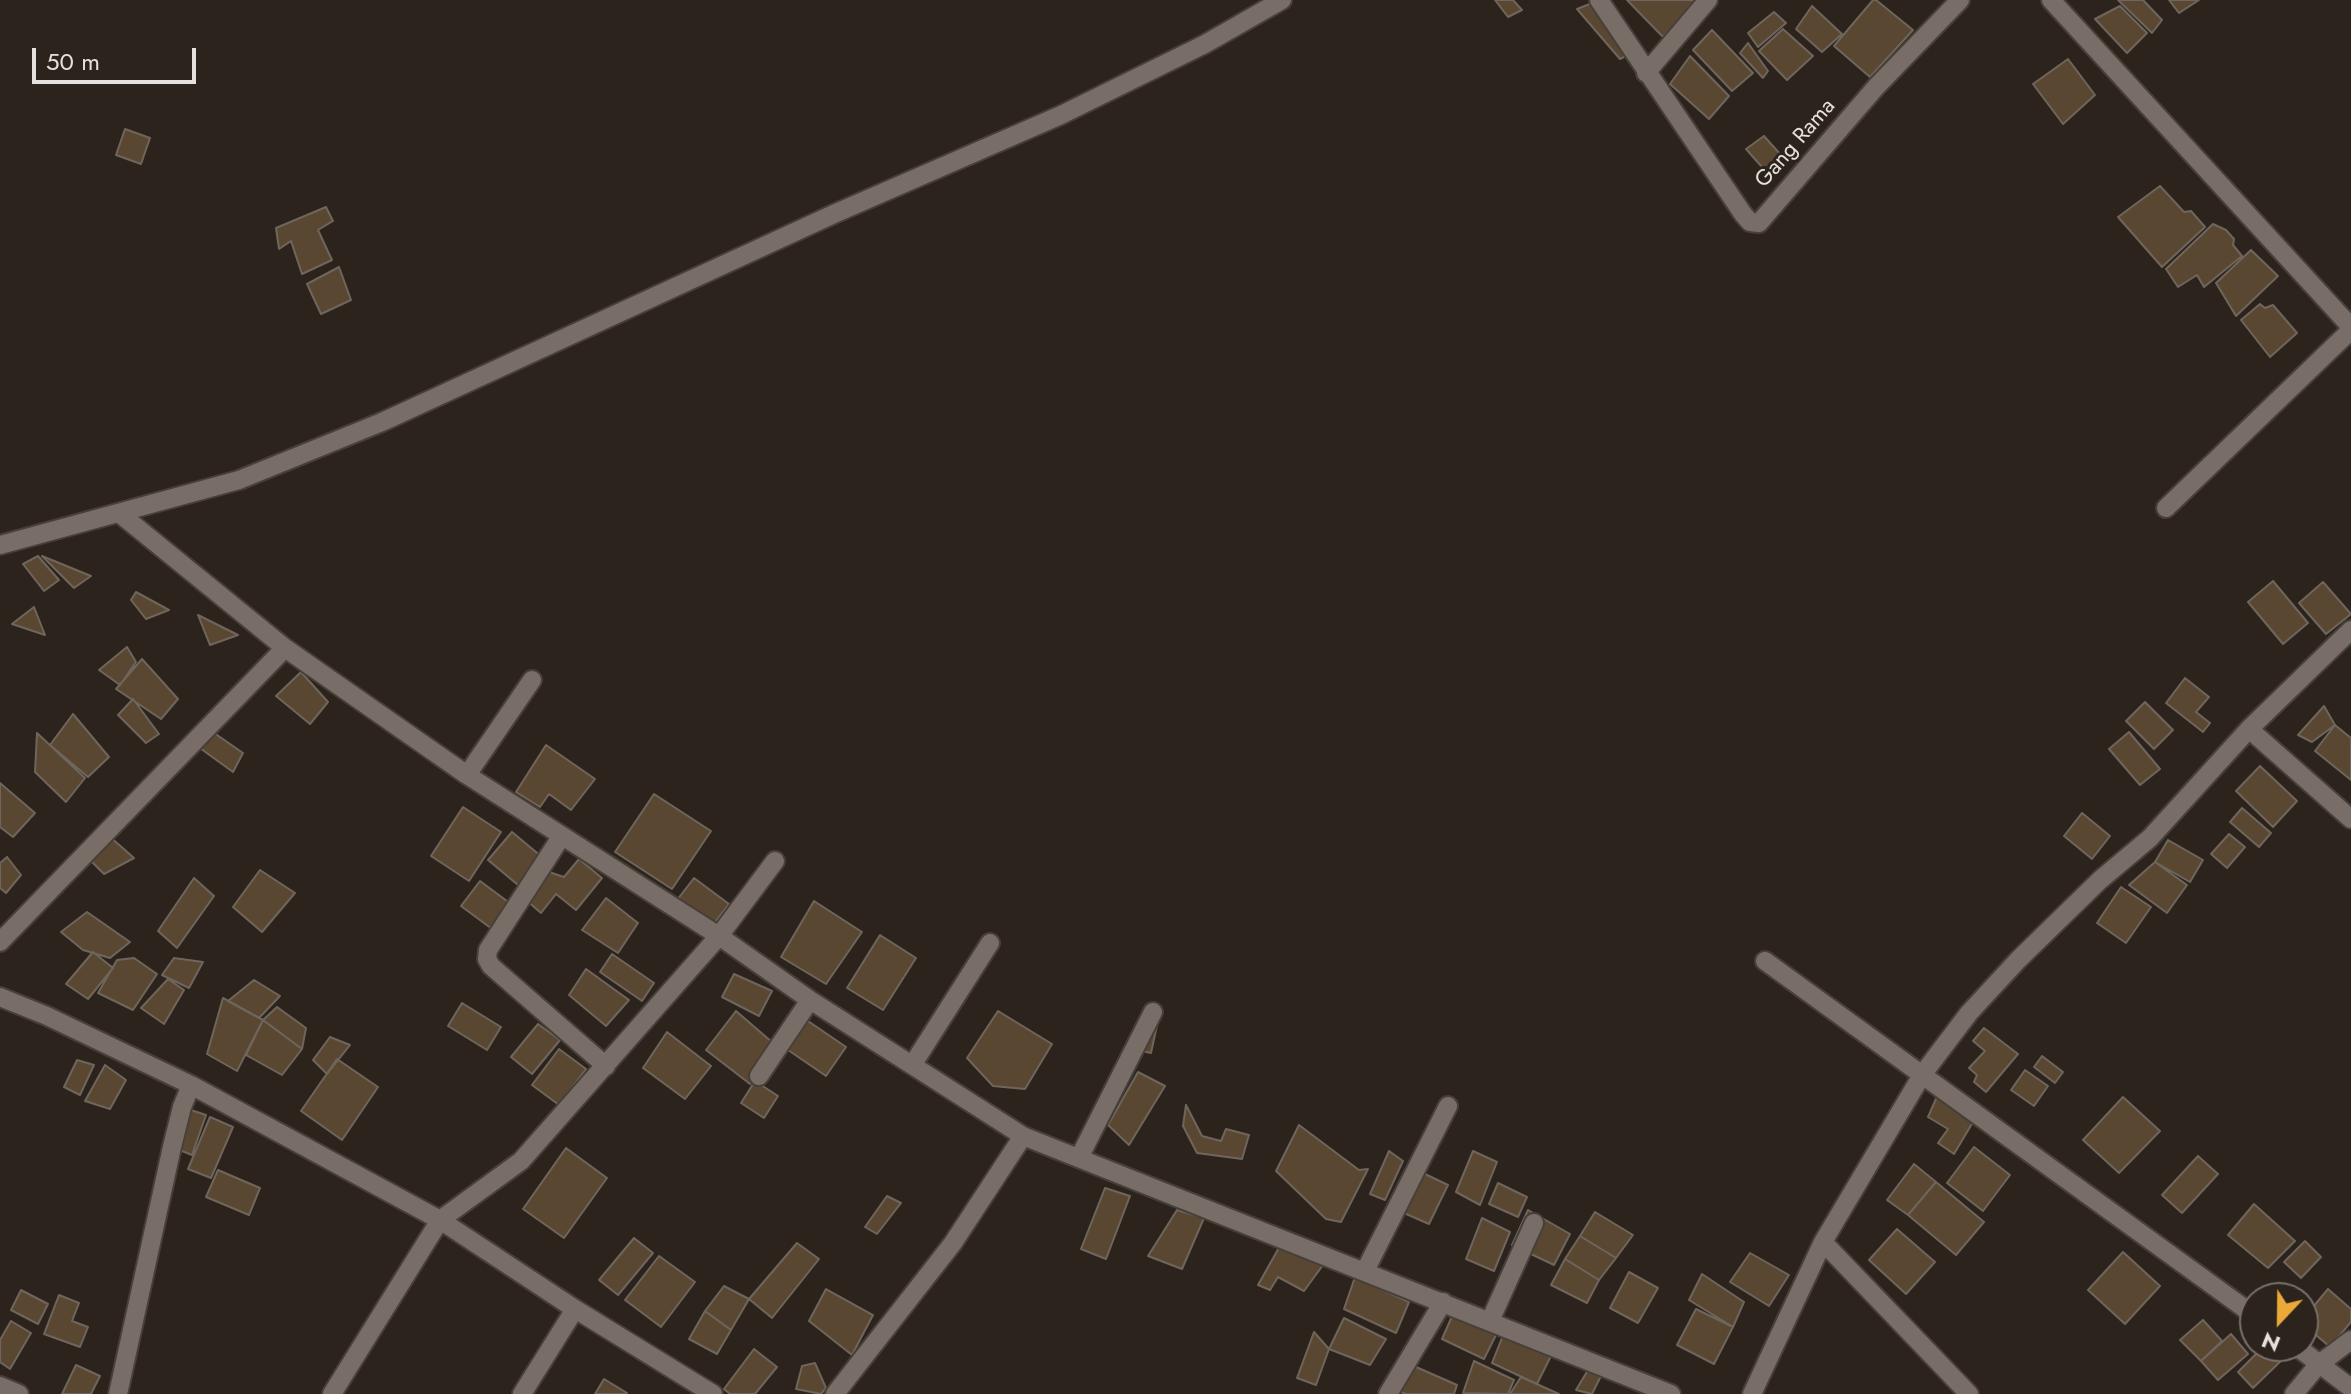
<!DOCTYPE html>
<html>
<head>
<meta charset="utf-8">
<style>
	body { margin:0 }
	#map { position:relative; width:2351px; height:1394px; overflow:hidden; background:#2c231d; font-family:Jost,sans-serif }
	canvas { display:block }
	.north { position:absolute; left:2239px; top:1282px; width:80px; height:80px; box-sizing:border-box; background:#2c231d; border:2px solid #776f6a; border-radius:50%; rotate:202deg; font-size:22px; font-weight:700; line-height:32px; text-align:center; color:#e7e1dd }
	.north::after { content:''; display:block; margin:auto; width:28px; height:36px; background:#eba93a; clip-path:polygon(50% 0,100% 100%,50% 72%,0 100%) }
	.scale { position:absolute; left:32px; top:48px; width:164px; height:36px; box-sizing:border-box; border:4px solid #e7e1dd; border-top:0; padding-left:10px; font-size:24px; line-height:28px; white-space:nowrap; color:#e7e1dd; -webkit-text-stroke:6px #2c231d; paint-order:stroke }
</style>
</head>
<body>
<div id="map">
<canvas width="2351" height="1394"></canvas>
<div class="north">N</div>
<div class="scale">50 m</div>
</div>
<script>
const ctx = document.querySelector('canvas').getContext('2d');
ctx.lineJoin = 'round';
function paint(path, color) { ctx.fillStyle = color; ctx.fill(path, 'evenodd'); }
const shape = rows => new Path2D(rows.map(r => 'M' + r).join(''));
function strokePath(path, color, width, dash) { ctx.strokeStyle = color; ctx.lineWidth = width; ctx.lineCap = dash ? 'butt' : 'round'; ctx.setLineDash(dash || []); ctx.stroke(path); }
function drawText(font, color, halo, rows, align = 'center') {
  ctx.font = font + ' Jost,sans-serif'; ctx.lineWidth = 6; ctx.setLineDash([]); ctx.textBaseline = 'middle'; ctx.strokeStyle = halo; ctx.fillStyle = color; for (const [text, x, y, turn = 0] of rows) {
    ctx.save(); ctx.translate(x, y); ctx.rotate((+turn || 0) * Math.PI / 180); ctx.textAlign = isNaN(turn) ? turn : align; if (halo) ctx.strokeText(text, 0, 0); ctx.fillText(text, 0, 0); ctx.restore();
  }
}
const building = shape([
	[1495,0,1513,0,1522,10,1508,17,1495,0],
	[1627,0,1699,0,1663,37,1627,0],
	[1873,0,1876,0,1913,30,1870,77,1834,46,1873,0],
	[2118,0,2143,0,2162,20,2152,33,2118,0],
	[2169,0,2199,0,2179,13,2169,0],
	[1595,2,1628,55,1620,59,1577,9,1595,2],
	[1812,6,1842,34,1822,52,1796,29,1812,6],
	[2120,6,2147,33,2127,53,2095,19,2120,6],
	[1774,12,1786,23,1758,47,1748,33,1774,12],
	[1783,29,1813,56,1787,80,1759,51,1783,29],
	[1712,30,1753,73,1732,91,1693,50,1712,30],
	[1748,43,1768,71,1763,78,1740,53,1748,43],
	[1690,56,1729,96,1709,119,1670,84,1690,56],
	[2068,59,2095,95,2063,124,2033,84,2068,59],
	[125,129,150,138,141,164,116,155,125,129],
	[1764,136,1788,163,1769,175,1746,149,1764,136],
	[2160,186,2184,212,2191,211,2205,227,2162,267,2118,217,2160,186],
	[326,207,333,221,318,230,332,260,302,274,291,241,279,249,276,228,326,207],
	[2213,224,2226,230,2234,239,2233,245,2242,256,2204,287,2197,275,2178,287,2166,269,2213,224],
	[2251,250,2278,276,2236,316,2216,283,2251,250],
	[339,267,351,300,321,314,307,284,339,267],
	[2260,304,2265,308,2273,305,2297,333,2270,357,2241,320,2260,304],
	[38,556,59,580,44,591,23,564,38,556],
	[42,556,91,576,74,588,42,556],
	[2273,581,2308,623,2283,644,2248,602,2273,581],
	[2323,582,2351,614,2326,634,2299,603,2323,582],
	[136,592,169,610,146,619,131,600,136,592],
	[34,607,45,635,12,624,34,607],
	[198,615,238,635,210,645,198,615],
	[127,647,136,662,120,685,99,670,127,647],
	[142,659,178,699,161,719,116,689,142,659],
	[301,672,328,702,310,724,276,696,301,672],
	[2185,678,2209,697,2196,712,2210,723,2203,732,2166,703,2185,678],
	[133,699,159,734,146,743,118,715,133,699],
	[2145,702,2173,730,2154,749,2126,721,2145,702],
	[2324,706,2335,725,2312,742,2298,735,2324,706],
	[73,714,109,757,88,777,50,745,73,714],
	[2335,725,2351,738,2351,780,2315,751,2335,725],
	[207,728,243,753,233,772,197,746,207,728],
	[2129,732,2160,769,2140,785,2109,749,2129,732],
	[37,733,85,778,66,802,35,772,37,733],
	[546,745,595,779,571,810,549,794,540,807,516,792,546,745],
	[2260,766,2297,801,2273,827,2236,791,2260,766],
	[0,783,35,813,13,837,0,827,0,783],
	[654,794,711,831,672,889,615,852,654,794],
	[463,807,501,832,469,881,431,856,463,807],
	[2242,808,2271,833,2259,847,2230,822,2242,808],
	[2082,813,2110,836,2092,859,2064,836,2082,813],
	[512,832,542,857,518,885,488,860,512,832],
	[2229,834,2245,847,2227,868,2211,854,2229,834],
	[109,836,134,858,104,874,85,855,109,836],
	[2168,840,2203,860,2190,882,2155,862,2168,840],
	[7,857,21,875,6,893,0,888,0,863,7,857],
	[579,859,602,878,576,910,556,894,541,913,526,900,549,872,564,877,579,859],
	[2155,862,2187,885,2167,913,2129,885,2155,862],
	[260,870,295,893,262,932,233,907,260,870],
	[194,878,214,896,177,948,158,931,194,878],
	[694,878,729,904,712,926,677,900,694,878],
	[480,881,511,904,492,929,461,906,480,881],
	[2121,887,2151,907,2126,943,2097,923,2121,887],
	[606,898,638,923,618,953,582,930,606,898],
	[814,901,862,932,826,984,781,957,814,901],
	[87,912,130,942,110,958,83,950,61,932,87,912],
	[880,935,916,958,883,1010,847,988,880,935],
	[93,952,113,968,88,999,66,984,93,952],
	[612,954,654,983,642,1001,600,972,612,954],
	[134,958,157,974,133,1010,98,993,117,960,134,958],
	[174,958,203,962,189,988,162,975,174,958],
	[586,969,629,1000,606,1026,569,995,586,969],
	[734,974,772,991,759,1016,722,997,734,974],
	[168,979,184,990,164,1024,141,1008,168,979],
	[254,980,280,996,259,1018,228,1001,254,980],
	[223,998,263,1020,237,1071,207,1054,223,998],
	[462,1003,501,1027,487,1050,448,1026,462,1003],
	[277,1007,306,1028,302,1049,263,1020,277,1007],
	[736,1011,773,1043,750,1084,706,1050,736,1011],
	[998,1011,1052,1044,1025,1089,993,1086,967,1058,998,1011],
	[1159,1016,1151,1053,1142,1051,1159,1016],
	[263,1020,302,1049,282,1075,246,1055,263,1020],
	[808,1021,846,1047,826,1076,788,1050,808,1021],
	[538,1024,560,1040,532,1074,511,1057,538,1024],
	[1984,1028,2018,1054,1986,1092,1974,1082,1977,1075,1969,1068,1985,1051,1973,1041,1984,1028],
	[667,1032,711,1066,685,1099,643,1068,667,1032],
	[330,1037,350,1045,327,1074,313,1060,330,1037],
	[559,1049,586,1069,559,1105,532,1085,559,1049],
	[2042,1056,2063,1072,2055,1083,2034,1067,2042,1056],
	[337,1059,378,1087,342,1140,301,1111,337,1059],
	[77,1060,94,1065,80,1095,64,1087,77,1060],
	[105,1065,126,1080,110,1109,85,1101,105,1065],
	[2025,1070,2048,1086,2034,1106,2011,1090,2025,1070],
	[1138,1072,1165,1086,1129,1145,1108,1125,1138,1072],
	[755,1081,778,1096,764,1118,741,1103,755,1081],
	[1939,1092,1976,1117,1954,1154,1938,1143,1948,1129,1928,1117,1939,1092],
	[2123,1097,2160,1131,2119,1173,2083,1140,2123,1097],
	[1186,1105,1202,1136,1221,1141,1226,1129,1249,1135,1242,1159,1197,1153,1183,1126,1186,1105],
	[182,1107,206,1115,192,1155,172,1147,182,1107],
	[210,1117,233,1127,211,1178,188,1169,210,1117],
	[1299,1125,1359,1170,1368,1169,1341,1222,1326,1219,1276,1171,1299,1125],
	[1974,1147,2010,1175,1983,1211,1947,1183,1974,1147],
	[566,1148,607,1178,564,1238,523,1209,566,1148],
	[1389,1151,1403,1161,1385,1200,1370,1194,1389,1151],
	[1473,1151,1497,1162,1480,1205,1456,1192,1473,1151],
	[2198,1156,2218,1174,2182,1213,2162,1195,2198,1156],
	[1914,1164,1936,1182,1908,1215,1887,1200,1914,1164],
	[218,1170,260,1188,249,1215,206,1197,218,1170],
	[1423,1173,1448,1185,1429,1224,1404,1213,1423,1173],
	[1936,1182,1984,1222,1956,1255,1908,1215,1936,1182],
	[1498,1183,1527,1197,1518,1217,1489,1204,1498,1183],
	[1105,1188,1130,1196,1106,1259,1081,1249,1105,1188],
	[887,1196,901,1203,877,1234,865,1227,887,1196],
	[2254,1204,2295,1241,2268,1268,2228,1235,2254,1204],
	[1177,1210,1204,1218,1182,1269,1148,1256,1177,1210],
	[1528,1210,1570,1234,1554,1265,1512,1245,1528,1210],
	[1595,1212,1633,1235,1616,1258,1580,1236,1595,1212],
	[1482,1218,1510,1232,1494,1271,1466,1259,1482,1218],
	[1897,1229,1935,1262,1906,1294,1869,1260,1897,1229],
	[1580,1236,1616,1258,1599,1280,1565,1259,1580,1236],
	[634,1238,653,1253,618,1295,599,1280,634,1238],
	[2305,1241,2321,1257,2301,1278,2284,1262,2305,1241],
	[797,1243,819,1259,772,1318,749,1299,797,1243],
	[1281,1244,1326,1261,1304,1291,1278,1277,1270,1290,1258,1285,1281,1244],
	[2123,1252,2160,1286,2125,1324,2088,1290,2123,1252],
	[1750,1253,1789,1275,1769,1306,1730,1282,1750,1253],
	[659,1256,695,1282,661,1327,625,1300,659,1256],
	[1565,1259,1599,1280,1587,1303,1551,1285,1565,1259],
	[1629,1272,1658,1288,1638,1323,1610,1308,1629,1272],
	[1702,1274,1744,1302,1733,1327,1689,1300,1702,1274],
	[1355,1277,1409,1302,1396,1333,1344,1309,1355,1277],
	[724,1286,749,1299,731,1330,705,1311,724,1286],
	[826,1289,873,1315,852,1355,809,1321,826,1289],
	[2328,1289,2351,1309,2351,1322,2330,1347,2303,1324,2303,1319,2328,1289],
	[21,1290,48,1304,38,1324,11,1310,21,1290],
	[59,1295,79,1303,72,1321,88,1327,80,1347,44,1334,59,1295],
	[1696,1309,1733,1327,1714,1364,1677,1345,1696,1309],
	[705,1311,731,1330,717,1354,689,1339,705,1311],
	[1453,1314,1497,1333,1484,1359,1442,1339,1453,1314],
	[1344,1318,1386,1339,1370,1365,1329,1349,1344,1318],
	[2203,1320,2222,1341,2201,1361,2180,1340,2203,1320],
	[11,1321,31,1333,10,1369,0,1362,0,1340,11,1321],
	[1314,1332,1329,1349,1316,1385,1297,1378,1314,1332],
	[1504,1333,1552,1354,1537,1384,1492,1363,1504,1333],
	[2231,1334,2248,1354,2218,1380,2201,1361,2231,1334],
	[2264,1346,2279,1346,2287,1355,2253,1388,2238,1372,2264,1346],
	[754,1349,777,1367,755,1394,730,1394,724,1389,754,1349],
	[1474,1361,1514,1380,1508,1394,1463,1393,1474,1361],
	[815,1363,826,1388,821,1394,796,1389,802,1366,815,1363],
	[1407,1363,1457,1385,1454,1394,1406,1394,1401,1392,1407,1363],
	[76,1365,100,1376,91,1394,62,1394,76,1365],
	[1588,1370,1601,1376,1592,1394,1576,1390,1588,1370],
	[1521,1377,1559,1394,1510,1394,1521,1377],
	[604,1379,627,1393,626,1394,595,1394,604,1379]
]);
const minor = shape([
	[1599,0,1743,214,1750,222,1759,223,1876,87,1960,0],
	[2051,0,2351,327],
	[1646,73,1708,0],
	[2166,508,2351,330],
	[119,513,285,648,467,775,719,936,810,1000,1023,1136,1671,1394],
	[0,545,239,480,382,422,836,213,1061,115,1205,44,1282,0],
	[2249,729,2351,819],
	[467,775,532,680],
	[561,837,488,950,487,959,491,966,606,1066],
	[0,942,285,648],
	[1765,961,2255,1316],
	[0,997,47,1016,191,1085,440,1220,575,1309,713,1394],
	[913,1064,990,943],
	[759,1076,810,1000],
	[1079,1158,1153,1012],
	[1823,1242,1969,1394],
	[1365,1271,1448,1106],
	[1490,1321,1534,1223],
	[2296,1346,2351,1388],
	[0,1386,19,1394],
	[118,1394,172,1147,182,1107,191,1085],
	[332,1394,440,1220,521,1161,719,936,775,861],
	[522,1394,575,1309],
	[835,1394,953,1243,1023,1136],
	[1388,1394,1443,1302],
	[1752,1394,1823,1242,1922,1075,1969,1013,2018,960,2100,880,2150,838,2249,729,2351,630],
	[2294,1394,2318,1365,2351,1340]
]);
const streetNames = [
	["Gang Rama",1796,144,-49]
];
paint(building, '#5a4731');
strokePath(building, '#6e665d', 2);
strokePath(minor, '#473f3a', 22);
strokePath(minor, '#796e67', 18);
drawText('22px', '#e7e1dd', '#2c231d', streetNames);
</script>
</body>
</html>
